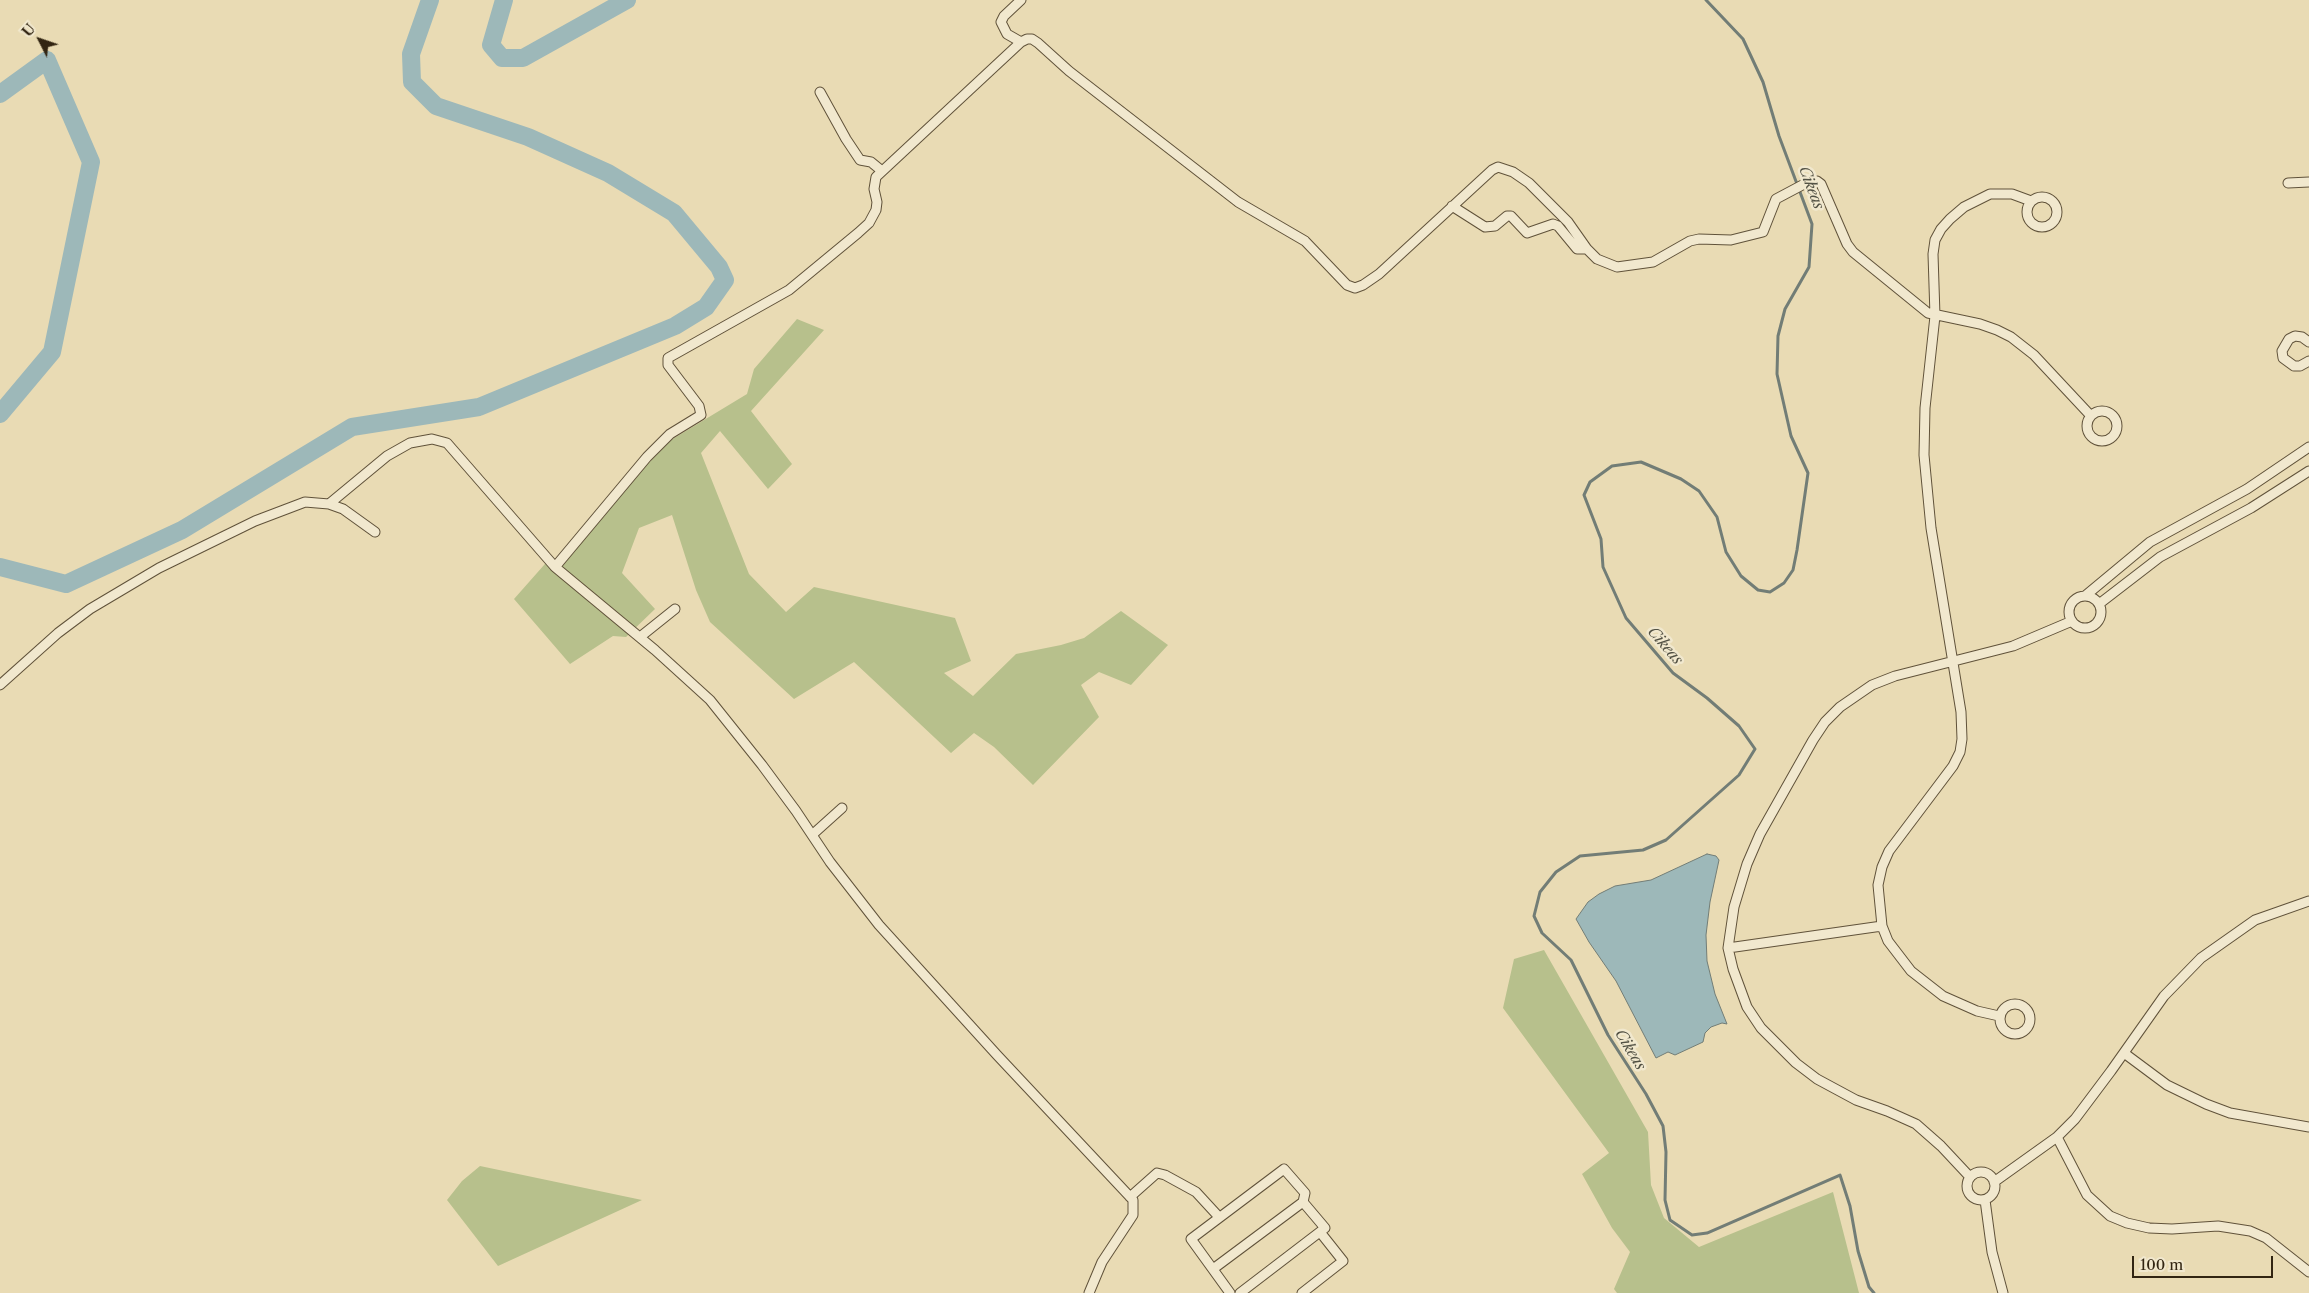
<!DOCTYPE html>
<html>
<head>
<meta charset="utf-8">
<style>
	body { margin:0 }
	#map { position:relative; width:2309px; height:1293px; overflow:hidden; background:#e9dbb4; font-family:"Libre Caslon Text",serif }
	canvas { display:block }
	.north { position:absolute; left:15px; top:15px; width:50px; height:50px; -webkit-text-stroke:4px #f1e8ce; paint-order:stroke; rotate:311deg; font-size:14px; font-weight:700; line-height:20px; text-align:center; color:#322512 }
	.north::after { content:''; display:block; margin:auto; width:18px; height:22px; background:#322512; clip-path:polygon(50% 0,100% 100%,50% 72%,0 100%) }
	.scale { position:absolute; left:2132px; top:1256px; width:141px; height:22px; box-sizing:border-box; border:2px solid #322512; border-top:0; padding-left:6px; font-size:15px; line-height:18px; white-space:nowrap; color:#322512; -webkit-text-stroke:4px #f1e8ce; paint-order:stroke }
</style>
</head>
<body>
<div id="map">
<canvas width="2309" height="1293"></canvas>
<div class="north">U</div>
<div class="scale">100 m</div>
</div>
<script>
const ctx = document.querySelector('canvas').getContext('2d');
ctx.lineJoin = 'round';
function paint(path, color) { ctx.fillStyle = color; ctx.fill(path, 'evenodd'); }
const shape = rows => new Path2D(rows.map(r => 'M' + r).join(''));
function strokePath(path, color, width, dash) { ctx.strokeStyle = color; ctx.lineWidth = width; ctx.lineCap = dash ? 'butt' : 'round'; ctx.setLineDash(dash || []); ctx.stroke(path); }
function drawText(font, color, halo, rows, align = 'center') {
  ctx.font = font + ' "Libre Caslon Text",serif'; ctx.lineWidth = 5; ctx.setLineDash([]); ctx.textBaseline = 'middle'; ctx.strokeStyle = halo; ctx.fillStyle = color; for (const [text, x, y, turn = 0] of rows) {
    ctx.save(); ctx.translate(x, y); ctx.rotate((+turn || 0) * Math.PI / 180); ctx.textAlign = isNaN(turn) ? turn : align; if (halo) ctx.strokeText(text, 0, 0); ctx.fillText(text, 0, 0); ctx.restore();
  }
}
const green = shape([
	[797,319,824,330,751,411,792,464,768,489,720,431,701,453,749,574,786,612,814,587,955,618,971,661,944,673,973,696,1016,654,1061,645,1084,638,1121,611,1168,645,1131,685,1099,672,1081,685,1099,717,1033,785,994,747,974,733,951,753,854,662,794,699,710,622,696,590,672,515,639,528,622,573,655,609,626,637,613,636,570,664,514,599,552,556,559,564,639,473,671,440,747,394,754,369],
	[1544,950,1648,1132,1651,1185,1664,1218,1699,1247,1833,1192,1859,1293,1617,1293,1614,1289,1630,1252,1612,1228,1582,1174,1609,1153,1503,1008,1514,959],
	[480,1166,642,1200,498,1266,447,1200,462,1181]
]);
const water = shape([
	[1707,854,1716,856,1719,860,1710,902,1706,935,1707,961,1715,994,1727,1024,1722,1023,1711,1027,1705,1033,1703,1042,1675,1055,1668,1052,1656,1058,1616,981,1589,942,1576,919,1588,902,1599,894,1615,886,1651,880,1707,854]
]);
const stream = shape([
	[1706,0,1743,39,1763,82,1779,136,1812,224,1809,267,1785,309,1778,336,1777,374,1791,436,1808,473,1797,550,1793,570,1784,583,1770,592,1758,590,1741,576,1726,552,1717,517,1699,491,1681,479,1641,462,1612,466,1590,482,1584,495,1601,539,1603,567,1626,618,1673,673,1707,698,1739,726,1755,749,1739,775,1666,840,1643,850,1580,856,1556,872,1540,892,1534,916,1542,933,1571,960,1608,1035,1646,1094,1663,1126,1666,1152,1665,1200,1670,1220,1692,1235,1707,1233,1840,1175,1850,1206,1858,1251,1869,1287,1874,1293]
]);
const river = shape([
	[504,0,491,45,502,58,523,58,627,0],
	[0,94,47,60,91,162,52,352,0,414],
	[0,567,66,584,182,530,352,427,479,407,675,326,706,307,725,280,719,267,674,213,608,173,528,137,436,106,412,82,411,54,430,0]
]);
const street = shape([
	[1021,0,1004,16,1001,22,1007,34,1021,42],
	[820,92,846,139,860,160,871,162,882,171],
	[2288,183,2309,182],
	'2027 212a15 15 0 1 1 30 0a15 15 0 1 1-30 0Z',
	[1452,206,1485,227,1495,226,1507,216,1511,216,1527,233,1553,224,1558,226,1577,249,1587,249],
	[2309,342,2302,337,2295,336,2289,339,2282,351,2283,358,2294,366,2300,366,2309,361],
	'2087 426a15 15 0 1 1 30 0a15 15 0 1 1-30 0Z',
	[329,504,343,509,375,532],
	[555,567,647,457,670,434,701,415,699,406,668,365,668,358,789,290,858,233,869,223,876,210,877,202,874,189,876,177,1021,42,1027,39,1032,39,1038,43,1069,71,1238,202,1305,241,1347,285,1355,288,1363,285,1379,274,1492,170,1498,167,1513,172,1529,183,1568,222,1587,249,1597,259,1617,267,1653,262,1690,241,1699,239,1731,240,1763,232,1776,199,1808,182,1817,181,1821,184,1847,244,1853,252,1928,313,1980,324,1997,330,2011,337,2034,355,2091,416],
	[2085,596,2150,542,2247,489,2309,447],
	'2069 612a16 16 0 1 1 32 0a16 16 0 1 1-32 0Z',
	[2099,604,2160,557,2251,508,2309,471],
	[640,637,675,609],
	[0,685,58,633,90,609,159,568,255,521,305,502,329,504,387,456,410,443,432,439,447,443,555,567,655,650,710,700,762,765,796,811,830,862,879,925,997,1055,1133,1200,1133,1215,1102,1262,1089,1293],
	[812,835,842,808],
	[1728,948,1882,926],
	'2000 1019a15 15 0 1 1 30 0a15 15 0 1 1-30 0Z',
	[1999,1016,1977,1011,1943,996,1911,971,1888,941,1882,926,1878,885,1882,867,1889,851,1953,766,1960,752,1962,739,1961,712,1931,528,1924,455,1925,408,1935,316,1933,254,1935,240,1941,229,1950,219,1964,207,1990,194,2012,194,2031,201],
	[2124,1053,2167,1085,2206,1104,2230,1113,2309,1127],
	[2057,1137,2087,1195,2110,1216,2127,1223,2149,1228,2172,1229,2218,1226,2250,1231,2266,1238,2309,1272],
	'1967 1186a14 14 0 1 1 28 0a14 14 0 1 1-28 0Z',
	[1970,1177,1941,1146,1916,1124,1887,1111,1856,1100,1817,1079,1796,1063,1761,1028,1747,1007,1733,969,1728,948,1734,907,1747,864,1760,834,1813,740,1825,722,1840,707,1872,685,1895,676,2013,646,2072,621],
	[1994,1182,2057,1137,2075,1119,2111,1071,2164,996,2201,958,2255,920,2309,901],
	[1130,1197,1157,1173,1165,1175,1196,1192,1219,1217],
	[1985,1200,1992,1252,2003,1293],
	[1213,1269,1303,1202,1305,1193,1284,1169,1191,1239,1230,1293],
	[1240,1293,1325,1228,1303,1202],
	[1302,1293,1343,1261,1320,1232]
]);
const waterNames = [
	["Cikeas",1811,188,69],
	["Cikeas",1665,646,49],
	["Cikeas",1630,1050,59]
];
paint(green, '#b7c08c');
paint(water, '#9db8b9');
strokePath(water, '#727d76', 1);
strokePath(stream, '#727d76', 3);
strokePath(river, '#9db8b9', 18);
strokePath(street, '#60523a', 11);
strokePath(street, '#f1e8ce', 9);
drawText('italic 15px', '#525144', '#f1e8ce', waterNames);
</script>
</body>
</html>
